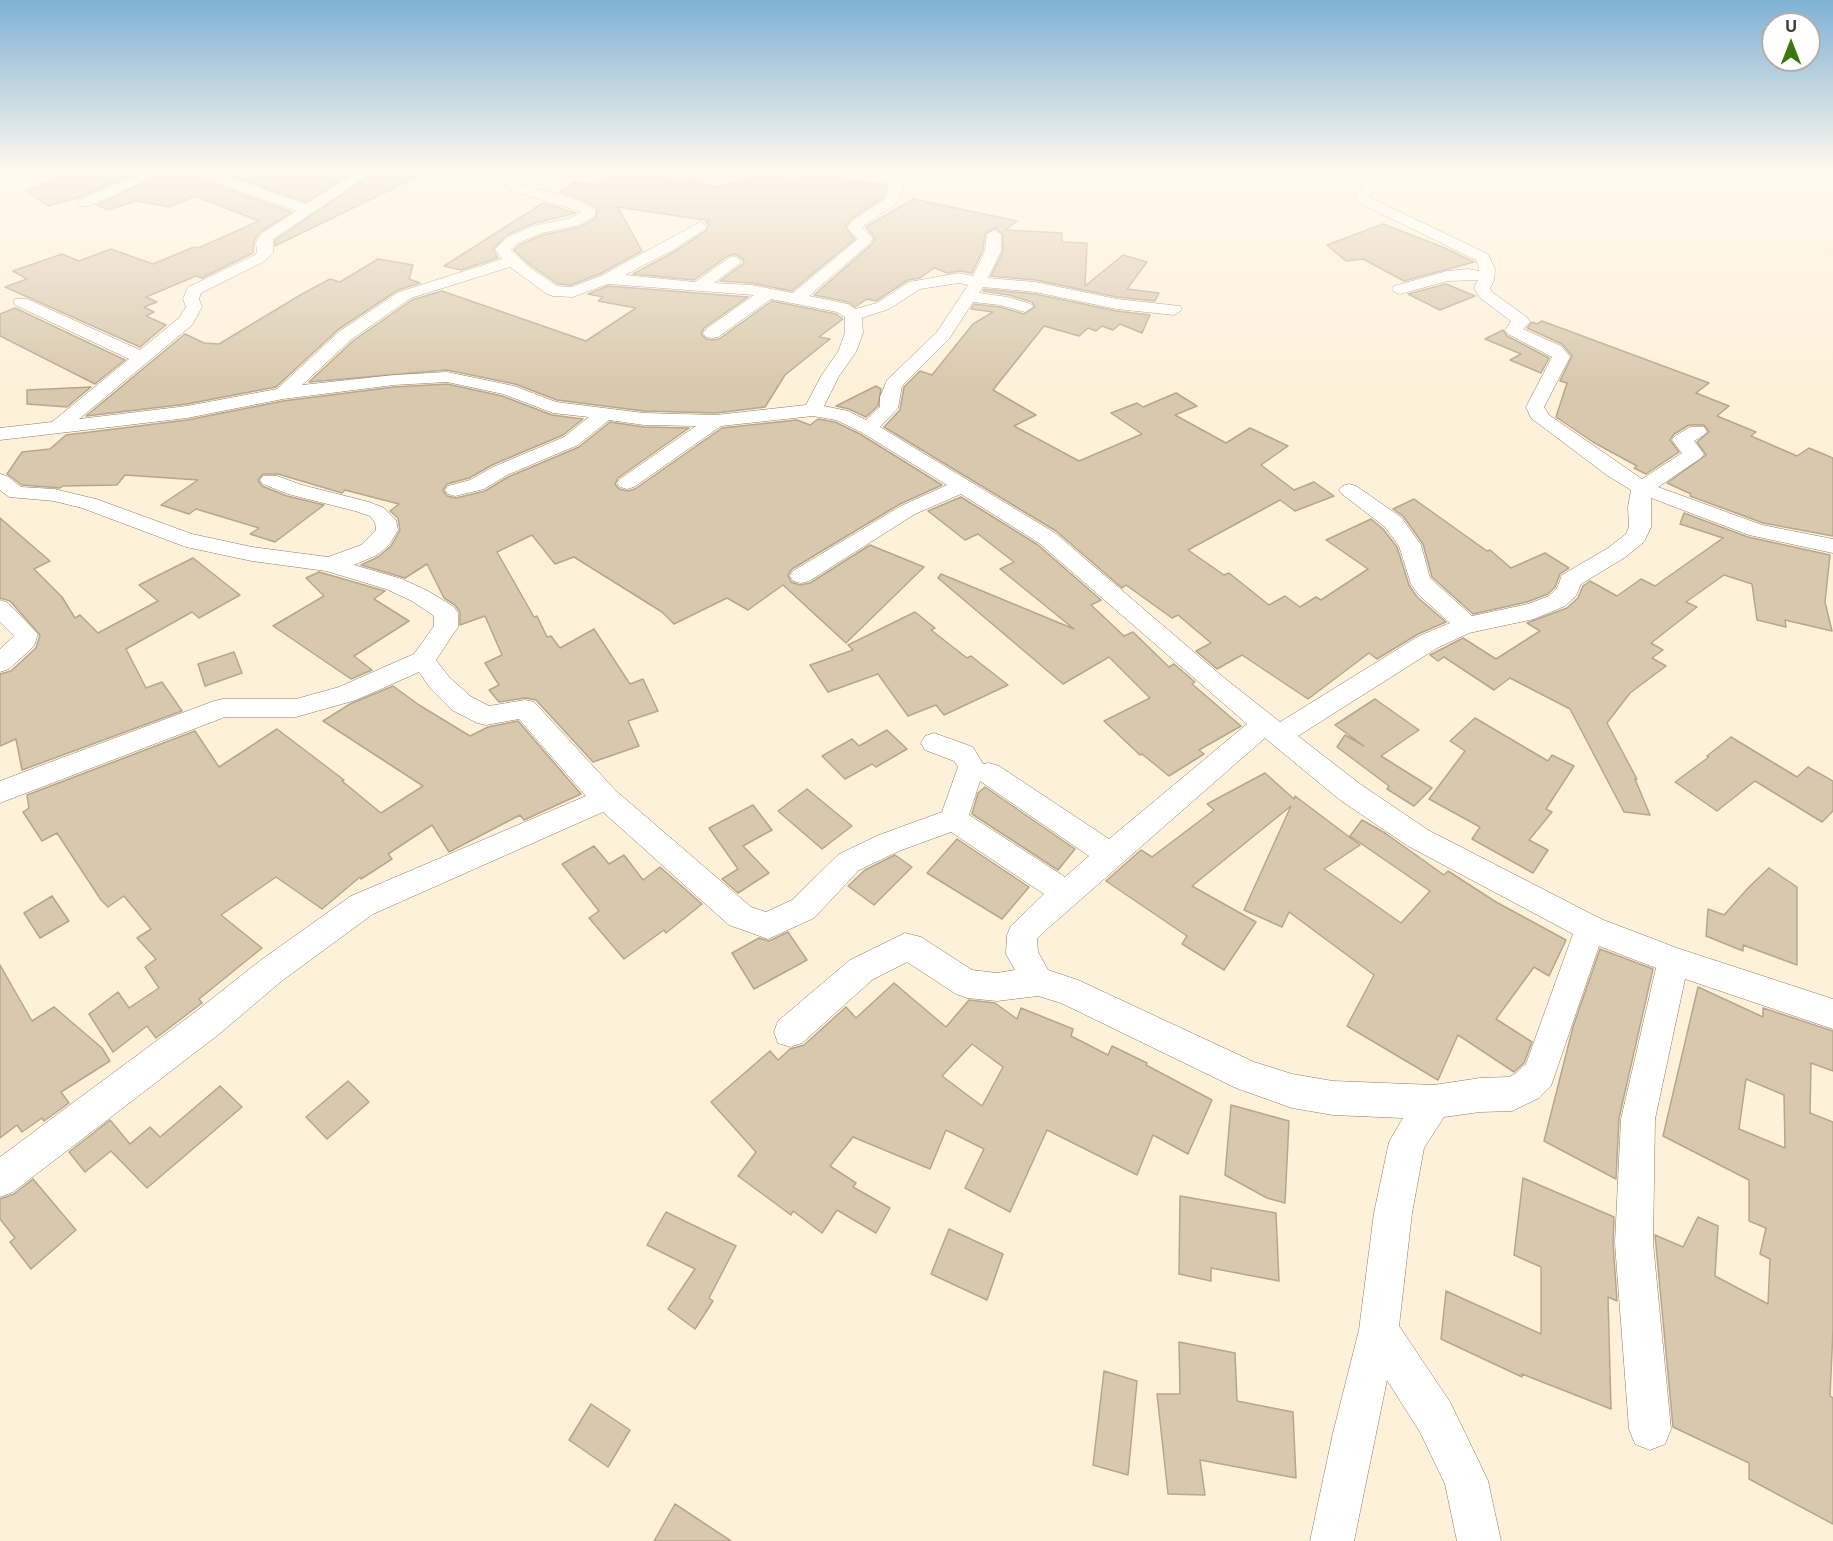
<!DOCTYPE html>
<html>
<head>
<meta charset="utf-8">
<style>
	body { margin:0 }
	#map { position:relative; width:1833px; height:1541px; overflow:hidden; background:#fef1da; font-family:Inter,sans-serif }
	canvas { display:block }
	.north { position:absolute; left:1761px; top:12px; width:60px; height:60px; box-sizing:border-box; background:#fff; border:2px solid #b2afab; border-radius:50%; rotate:0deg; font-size:16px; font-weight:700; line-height:24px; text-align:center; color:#3f382d }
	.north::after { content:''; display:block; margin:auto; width:21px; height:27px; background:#3c770d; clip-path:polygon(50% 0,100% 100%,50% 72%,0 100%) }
</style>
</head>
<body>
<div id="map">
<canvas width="1833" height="1541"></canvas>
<div class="north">U</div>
</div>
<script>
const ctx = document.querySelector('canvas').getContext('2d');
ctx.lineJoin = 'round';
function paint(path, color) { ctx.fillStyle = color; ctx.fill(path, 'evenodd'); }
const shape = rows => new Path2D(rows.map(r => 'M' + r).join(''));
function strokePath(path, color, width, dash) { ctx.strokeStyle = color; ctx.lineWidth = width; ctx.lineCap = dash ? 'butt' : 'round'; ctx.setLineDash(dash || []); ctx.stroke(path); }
const building = shape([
	[78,171,143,171,80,197,48,206,26,191,78,171],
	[170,171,187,171,190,176,292,212,260,232,254,241,253,253,202,278,196,276,146,297,157,302,144,307,154,312,146,316,166,325,140,347,5,287,27,279,13,271,62,254,79,261,111,249,153,264,194,247,198,248,259,221,195,196,170,207,136,201,108,210,97,205,170,171],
	[218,171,355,171,306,202,218,171],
	[377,171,429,171,275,246,275,240,377,171],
	[618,171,684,181,690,178,715,187,774,172,792,183,807,174,835,178,836,171,844,171,838,175,842,181,886,185,886,192,883,198,851,219,845,227,855,239,792,291,751,283,720,281,744,263,743,259,735,254,728,256,694,280,633,274,674,252,706,231,709,225,706,223,710,221,618,207,642,251,600,274,571,285,558,284,530,265,514,250,519,245,543,235,580,227,596,218,597,208,579,198,559,192,575,182,596,185,618,171],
	[913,199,1017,221,1005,230,1062,233,1062,242,1087,243,1085,286,1123,255,1147,262,1127,289,1159,293,1155,301,1117,297,1035,280,991,276,1003,251,1003,234,995,228,985,234,983,250,972,273,959,271,948,273,934,268,920,278,908,280,876,301,867,299,855,307,848,302,814,295,872,244,875,238,866,227,913,199],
	[543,203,576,213,532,224,507,235,493,249,498,258,461,270,444,266,543,203],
	[1383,224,1445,248,1474,262,1404,281,1363,259,1346,261,1327,245,1383,224],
	[378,259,413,265,409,279,420,283,398,290,339,329,276,387,187,404,86,416,185,334,204,343,219,344,302,294,330,279,340,282,378,259],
	[1446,284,1475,296,1440,310,1408,294,1446,284],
	[608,286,748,297,704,328,701,334,706,339,712,340,719,339,772,301,836,314,843,319,819,337,830,339,785,375,765,407,716,413,644,411,557,400,515,384,447,370,309,382,353,341,412,300,442,291,586,341,636,308,598,301,603,297,588,294,608,286],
	[984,289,1035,294,1117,311,1150,315,1142,333,1120,324,1113,330,1102,326,1096,331,1088,328,1079,336,1044,326,993,390,1036,415,1014,426,1079,461,1142,434,1111,413,1137,403,1143,407,1176,393,1197,406,1175,415,1226,443,1250,428,1288,446,1261,465,1294,490,1314,482,1334,496,1295,511,1280,500,1188,550,1224,575,1229,573,1269,605,1285,596,1300,607,1316,597,1321,600,1368,569,1326,540,1371,519,1383,529,1397,547,1409,585,1417,597,1446,622,1418,634,1377,659,1369,653,1308,699,1242,655,1217,669,1196,651,1211,643,1178,615,1172,618,1126,585,1122,588,1056,531,884,427,900,410,904,387,920,371,932,375,973,324,993,312,971,309,974,304,1000,307,1024,314,1035,307,1032,302,1009,295,983,291,984,289],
	[15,308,125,360,95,384,0,336,0,314,15,308],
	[1542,321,1709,383,1696,393,1729,406,1717,416,1756,432,1751,436,1797,456,1809,448,1833,458,1833,536,1763,523,1690,496,1691,494,1667,483,1706,455,1697,442,1709,432,1704,425,1689,425,1674,434,1670,440,1679,452,1646,474,1634,468,1637,466,1593,442,1556,417,1567,383,1560,381,1572,356,1562,344,1527,328,1532,322,1537,324,1542,321],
	[1503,330,1507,336,1549,358,1541,373,1510,360,1521,354,1485,339,1503,330],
	[447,384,502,396,552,415,583,419,563,435,492,465,469,478,447,484,443,490,447,496,456,498,485,491,508,477,579,447,610,422,644,427,689,428,618,478,615,484,619,489,628,491,635,489,722,428,797,420,810,425,818,419,835,422,860,434,942,485,900,504,792,569,788,575,791,582,800,585,810,583,870,545,924,567,846,643,783,585,748,610,727,598,674,624,662,612,574,557,555,564,532,535,497,552,534,617,537,616,547,637,551,636,560,648,594,629,630,684,643,679,658,711,628,721,639,746,593,762,536,700,525,698,499,702,489,690,499,685,485,663,502,655,485,616,460,625,460,612,455,605,444,598,427,564,405,578,361,565,378,557,391,546,400,530,398,518,390,511,399,504,345,490,342,493,278,474,263,474,258,480,262,486,287,496,324,505,275,542,250,534,259,528,196,509,189,514,161,505,198,480,125,475,117,485,63,486,60,488,22,485,7,474,22,452,50,449,66,435,187,420,283,401,394,387,447,384],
	[876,386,881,389,878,406,866,417,849,409,836,406,876,386],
	[91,387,67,407,27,404,27,390,91,387],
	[961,497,1038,545,1101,600,1091,605,1124,636,1133,632,1169,667,1174,664,1195,682,1192,684,1241,726,1199,750,1204,754,1169,776,1142,754,1140,755,1104,721,1150,698,1109,657,1063,684,938,578,941,574,1074,629,1000,569,1014,562,978,534,965,540,928,511,961,497],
	[1414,499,1487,551,1490,550,1511,568,1545,553,1569,568,1560,574,1555,587,1548,594,1527,602,1473,614,1432,577,1423,544,1403,516,1393,509,1414,499],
	[1684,513,1748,537,1830,555,1825,602,1832,631,1785,620,1786,627,1757,620,1752,584,1724,575,1686,602,1697,607,1651,643,1663,650,1652,658,1666,666,1630,693,1607,723,1637,779,1635,779,1650,815,1624,812,1570,709,1510,678,1494,690,1444,657,1438,661,1430,655,1463,638,1496,659,1540,631,1527,623,1567,608,1578,598,1583,586,1590,581,1617,596,1641,579,1655,586,1723,538,1680,524,1684,513],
	[0,518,50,561,34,569,62,597,75,618,80,615,98,633,158,601,139,585,193,558,240,595,199,618,192,612,126,649,146,688,162,682,182,711,22,770,16,739,0,746,0,674,11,671,36,648,40,635,10,601,0,598,0,518],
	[319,572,385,591,374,599,409,621,354,656,372,670,351,679,273,626,324,596,306,578,319,572],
	[915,612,935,628,931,630,967,658,971,656,1008,685,944,715,936,705,908,716,878,674,828,692,810,665,853,650,848,645,915,612],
	[234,652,242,673,205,686,198,664,234,652],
	[393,686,419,705,470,736,488,727,518,721,581,794,524,820,520,815,449,852,432,825,388,854,392,859,361,879,360,877,322,909,276,877,221,915,262,948,199,999,202,1003,156,1038,147,1026,113,1052,89,1014,118,992,129,1008,159,988,145,967,156,959,137,938,151,929,124,896,108,907,101,900,57,833,42,841,23,812,29,808,27,795,195,731,219,767,277,729,344,780,342,781,381,813,423,786,323,721,350,704,393,686],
	[1375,699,1419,730,1381,756,1432,788,1414,806,1387,789,1389,786,1337,747,1345,735,1364,746,1335,725,1375,699],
	[1475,718,1548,761,1552,755,1574,766,1546,809,1552,812,1529,840,1548,850,1533,873,1472,839,1480,827,1429,799,1465,751,1450,741,1475,718],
	[887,730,907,749,876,767,872,764,845,779,822,756,852,739,859,746,887,730],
	[1731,737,1797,777,1808,767,1833,781,1833,811,1822,822,1755,781,1717,811,1675,782,1709,757,1707,756,1731,737],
	[1265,773,1294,799,1295,796,1360,845,1324,869,1401,923,1430,891,1350,836,1362,820,1385,833,1444,875,1448,871,1496,902,1566,940,1549,976,1534,967,1496,1019,1532,1042,1524,1063,1514,1072,1458,1035,1438,1080,1347,1026,1374,975,1289,912,1282,927,1244,910,1291,806,1192,886,1256,922,1224,970,1182,944,1187,936,1106,881,1141,850,1152,857,1214,810,1207,804,1265,773],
	[985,787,1075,849,1058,870,972,814,978,793,985,787],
	[807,789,852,826,822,849,778,811,807,789],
	[753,805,772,830,743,846,769,873,738,893,722,879,738,869,709,828,753,805],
	[957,839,1029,887,1002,919,927,873,957,839],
	[594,846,609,864,624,855,643,880,660,867,702,904,666,933,664,930,624,959,589,918,599,911,562,864,594,846],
	[895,855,912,867,874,905,848,886,865,870,895,855],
	[1769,868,1797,887,1797,965,1743,945,1743,951,1706,936,1708,909,1724,915,1749,887,1769,868],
	[52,896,69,921,40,938,24,913,52,896],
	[788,932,807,960,754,989,732,953,759,938,769,941,788,932],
	[1600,949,1653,969,1619,1118,1616,1179,1544,1141,1573,1027,1600,949],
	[0,965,32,1021,54,1007,102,1048,110,1061,61,1092,69,1103,44,1121,42,1118,22,1132,17,1125,0,1138,0,965],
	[894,983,946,1027,969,1000,995,1003,1017,1019,1021,1008,1073,1029,1071,1036,1108,1055,1112,1046,1147,1063,1146,1065,1212,1100,1188,1154,1153,1135,1137,1175,1047,1130,1010,1212,965,1188,984,1149,946,1130,930,1169,853,1137,830,1166,856,1183,853,1187,890,1208,876,1233,837,1210,822,1233,793,1211,791,1215,738,1176,756,1152,711,1102,770,1051,778,1060,790,1049,804,1045,846,1007,856,1018,894,983],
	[972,1044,1003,1067,982,1106,942,1076,972,1044],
	[1698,987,1763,1017,1763,1008,1833,1031,1833,1071,1811,1063,1810,1113,1833,1122,1833,1330,1830,1396,1833,1398,1833,1524,1749,1479,1749,1463,1673,1427,1655,1235,1683,1247,1698,1217,1718,1226,1715,1276,1768,1304,1770,1259,1760,1254,1766,1228,1749,1221,1749,1180,1663,1136,1698,987],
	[1746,1079,1784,1095,1785,1148,1739,1129,1746,1079],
	[348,1081,369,1102,327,1139,306,1117,348,1081],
	[220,1086,242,1107,147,1188,111,1151,85,1172,69,1152,110,1120,130,1144,150,1127,160,1137,220,1086],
	[1231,1105,1289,1121,1285,1203,1267,1198,1225,1175,1231,1105],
	[1523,1178,1614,1217,1613,1243,1617,1301,1608,1297,1611,1409,1522,1374,1522,1377,1441,1339,1446,1291,1541,1334,1541,1267,1514,1255,1523,1178],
	[33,1179,76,1230,31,1269,10,1242,15,1238,0,1219,0,1199,14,1194,33,1179],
	[1180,1196,1276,1213,1279,1281,1211,1268,1211,1281,1179,1274,1180,1196],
	[666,1212,736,1246,709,1298,713,1301,695,1329,668,1309,695,1269,647,1245,666,1212],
	[949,1229,1003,1254,987,1300,931,1274,949,1229],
	[1179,1342,1235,1353,1237,1401,1293,1412,1296,1478,1200,1460,1205,1495,1168,1494,1157,1394,1180,1394,1179,1342],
	[1104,1371,1137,1381,1128,1475,1093,1465,1104,1371],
	[591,1404,630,1430,608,1467,569,1440,591,1404],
	[675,1504,731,1541,654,1541,675,1504]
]);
const minor = shape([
	[149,171,168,171,89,206,79,206,77,203,79,200,149,171],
	[189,171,211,171,306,204,359,171,375,171,273,239,273,253,265,261,201,293,199,299,202,307,192,325,79,419,187,406,277,389,340,331,399,292,502,259,495,249,508,237,533,226,571,218,582,212,509,190,505,183,511,171,525,171,519,184,578,200,596,210,595,216,580,225,542,233,518,243,511,250,529,267,557,286,571,287,601,276,700,222,707,226,705,229,673,250,625,275,695,282,729,258,734,256,742,261,739,264,714,283,751,285,793,293,858,239,847,228,852,221,885,199,888,192,888,183,842,179,840,176,847,172,897,176,902,181,902,192,896,204,862,227,873,238,870,243,809,296,848,304,855,309,877,303,909,282,959,273,973,276,985,251,987,234,994,230,1001,234,1001,251,988,278,1035,282,1117,299,1180,306,1182,310,1174,315,1117,309,1035,292,983,287,979,293,1008,297,1031,304,1033,307,1025,312,1000,305,973,302,949,339,902,386,898,408,880,427,1055,533,1223,677,1280,722,1419,636,1450,623,1419,595,1411,584,1399,546,1385,527,1342,494,1339,490,1342,486,1349,484,1356,486,1401,517,1421,545,1430,578,1472,616,1528,604,1549,596,1557,588,1562,575,1608,548,1626,534,1629,527,1628,507,1631,490,1608,476,1531,418,1526,407,1552,357,1508,334,1505,330,1511,321,1480,298,1474,288,1478,280,1448,281,1400,294,1394,292,1392,289,1394,286,1447,271,1468,269,1479,271,1479,269,1476,260,1357,202,1355,194,1364,187,1369,178,1366,171,1380,171,1383,178,1369,197,1488,254,1495,269,1494,281,1490,288,1492,292,1528,318,1530,322,1523,329,1561,346,1567,353,1570,357,1544,407,1549,415,1642,479,1682,453,1672,440,1675,436,1690,427,1704,427,1707,431,1704,435,1694,441,1704,454,1701,458,1658,487,1762,525,1833,539,1833,553,1749,535,1651,498,1651,527,1644,542,1624,558,1581,584,1576,596,1565,606,1534,619,1469,633,1437,648,1298,736,1360,784,1428,830,1601,919,1677,948,1833,999,1833,1029,1685,979,1655,1119,1653,1243,1671,1429,1665,1444,1650,1450,1635,1444,1629,1429,1615,1243,1621,1119,1656,968,1599,946,1551,1086,1539,1098,1512,1111,1480,1112,1444,1117,1424,1148,1412,1213,1399,1326,1450,1402,1481,1466,1488,1481,1501,1541,1457,1541,1445,1484,1420,1432,1387,1380,1354,1541,1310,1541,1333,1433,1359,1330,1374,1213,1389,1142,1403,1118,1333,1115,1292,1108,1236,1088,1061,1003,1038,996,997,1001,967,998,956,994,907,962,872,980,802,1043,790,1047,778,1043,774,1032,778,1021,850,960,905,933,921,937,972,970,997,973,1015,970,1006,954,1007,935,1011,926,1044,894,951,832,899,851,859,870,814,918,768,939,729,925,603,812,373,914,283,980,218,1035,13,1192,0,1197,0,1157,194,1013,261,960,351,896,586,796,519,719,486,725,477,723,452,710,431,689,419,672,356,700,296,717,225,717,0,803,0,781,214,701,223,699,296,699,339,687,414,654,434,626,434,616,412,601,386,589,326,571,252,561,186,547,82,508,54,501,9,497,0,490,0,474,7,476,21,487,54,489,96,499,192,534,252,547,328,557,361,545,376,530,375,522,370,516,355,511,288,494,263,484,260,480,263,476,277,476,302,485,369,502,384,508,396,520,398,530,389,545,377,555,354,565,402,579,428,591,454,607,458,613,458,627,436,660,449,677,470,696,489,706,525,700,534,702,616,791,751,907,766,912,792,900,839,854,879,835,942,812,958,767,954,761,925,750,921,743,925,736,934,733,973,747,983,764,989,763,999,766,1109,839,1247,724,1039,543,961,494,915,514,809,581,801,583,793,581,790,576,793,571,901,506,947,485,861,432,836,420,813,416,721,426,634,487,627,489,620,487,617,483,620,479,696,426,644,425,609,420,578,445,507,475,484,489,455,496,448,494,445,490,448,486,470,480,493,467,564,437,589,417,553,413,503,394,447,382,394,385,283,399,187,418,0,440,0,428,52,422,129,359,15,305,13,302,15,299,27,299,140,350,179,318,186,307,183,299,188,287,255,255,257,252,256,242,262,233,297,211,191,174,189,171],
	[510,267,547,294,553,296,573,297,608,284,754,295,706,329,703,333,706,337,712,338,718,337,771,299,837,312,845,317,845,333,838,352,821,376,806,405,716,415,644,413,556,402,514,386,447,372,394,375,302,385,352,339,411,298,510,267],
	[959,283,968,285,937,332,887,380,880,397,880,407,866,420,848,411,824,406,839,376,856,352,863,333,862,318,889,309,920,289,959,283],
	[1265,738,1340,800,1408,846,1573,934,1526,1064,1515,1074,1509,1077,1480,1078,1434,1085,1333,1081,1292,1074,1254,1062,1078,980,1048,970,1038,952,1037,939,1047,929,1265,738],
	[980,781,1089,856,1065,877,969,815,980,781],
	[0,600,8,603,38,634,34,646,9,669,0,672,0,649,14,636,0,622,0,600]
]);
paint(building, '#d8c8ad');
strokePath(building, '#b6a78c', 1.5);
strokePath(minor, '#8b7c63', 1);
paint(minor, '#fff');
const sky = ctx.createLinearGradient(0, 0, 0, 387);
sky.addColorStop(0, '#7fb1d4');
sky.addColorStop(0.44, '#fff9ee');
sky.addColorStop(1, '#fff9ee00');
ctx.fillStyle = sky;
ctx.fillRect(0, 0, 1833, 387);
</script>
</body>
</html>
